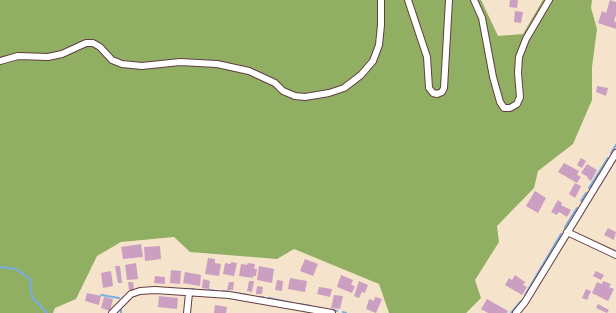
<!DOCTYPE html>
<html>
<head>
<meta charset="utf-8">
<style>
	body { margin:0 }
	canvas { display:block; background:#f6e3cb }
</style>
</head>
<body>
<canvas width="616" height="313"></canvas>
<script>
const ctx = document.querySelector('canvas').getContext('2d');
ctx.lineJoin = 'round';
function paint(path, color) { ctx.fillStyle = color; ctx.fill(path, 'evenodd'); }
const shape = rows => new Path2D(rows.map(r => 'M' + r).join(''));
function strokePath(path, color, width, dash) { ctx.strokeStyle = color; ctx.lineWidth = width; ctx.lineCap = dash ? 'butt' : 'round'; ctx.setLineDash(dash || []); ctx.stroke(path); }
const forest = shape([
	[0,0,481,0,498,36,523,34,543,0,592,0,591,8,597,29,592,67,592,100,573,144,538,171,534,188,497,226,499,242,475,280,481,298,466,313,389,313,379,284,294,249,277,259,190,252,174,237,121,242,97,256,76,299,55,308,53,313,0,313]
]);
const stream = shape([
	[611,153,616,145],
	[589,188,608,158],
	[581,201,586,193],
	[565,227,577,208],
	[0,267,16,269,30,279,32,297,47,313],
	[184,289,194,289],
	[199,290,204,290],
	[209,290,216,291],
	[223,291,230,292],
	[234,293,248,295],
	[101,295,119,298],
	[525,295,561,234],
	[133,296,143,293],
	[260,297,263,297],
	[269,298,293,303],
	[300,304,311,306],
	[121,307,121,313],
	[332,310,337,311],
	[343,312,346,313],
	[511,313,521,301]
]);
const building = shape([
	[510,0,518,0,517,8,509,7],
	[610,0,616,2,616,15,614,21,616,22,616,29,598,23,602,11,606,13],
	[515,11,523,12,521,23,514,22],
	[597,86,608,88,606,96,596,92],
	[581,158,586,161,582,168,577,165],
	[564,163,579,171,577,175,581,177,577,183,558,172],
	[587,164,597,170,591,181,587,178,588,177,581,173],
	[575,183,581,186,575,198,569,194],
	[535,191,546,198,538,213,526,206],
	[558,200,562,203,561,205,571,210,567,217,559,212,557,215,551,212],
	[608,228,616,232,614,240,604,235],
	[141,244,143,257,123,259,121,247],
	[160,246,161,259,145,261,144,247],
	[208,258,215,259,215,263,221,264,219,276,205,274],
	[305,259,318,264,313,276,300,271],
	[231,262,237,263,234,276,223,274,225,263,231,264],
	[136,263,138,279,127,280,125,265],
	[248,263,255,264,254,269,257,269,256,276,253,276,253,278,239,276,241,264,247,265],
	[115,266,120,266,122,283,118,283],
	[259,266,274,269,272,283,257,280],
	[171,270,181,271,180,284,170,283],
	[111,271,113,286,103,288,101,273],
	[596,271,604,275,601,280,593,276],
	[185,272,201,275,200,286,183,283],
	[341,275,353,280,351,285,355,286,352,293,337,287],
	[515,275,525,282,523,285,527,287,522,295,505,285,509,278,512,280],
	[155,276,165,277,165,284,154,283],
	[290,278,307,281,305,292,288,289],
	[203,279,210,281,209,289,202,288],
	[277,280,283,281,282,291,275,290],
	[249,281,254,281,252,292,247,291],
	[359,281,368,285,365,293,362,292,359,298,354,296],
	[603,281,611,284,609,287,614,289,608,301,592,293,597,282,602,284],
	[128,282,133,282,134,290,129,290],
	[229,282,234,282,233,290,227,290],
	[257,286,263,287,262,294,256,294],
	[319,287,332,289,330,297,317,294],
	[586,289,591,291,587,300,582,298],
	[87,293,101,296,99,305,85,301],
	[334,295,343,296,340,309,331,308],
	[159,296,178,298,177,309,158,307],
	[104,297,113,299,110,311,101,308],
	[375,297,382,299,376,313,366,309,369,299,374,301],
	[487,299,508,311,507,313,488,313,481,309],
	[598,304,609,310,607,313,596,308],
	[215,305,227,307,226,313,214,313]
]);
const street = shape([
	[408,0,427,57,429,88,433,93,437,94,442,92,444,88,449,0],
	[474,0,482,18,493,77,500,102,504,108,510,108,517,104,520,97,518,73,519,57,526,39,549,0],
	[0,61,18,56,48,57,62,54,86,43,93,43,100,47,112,60,122,64,142,66,180,62,217,64,249,71,275,83,283,91,295,96,305,97,329,93,344,88,361,75,373,61,379,45,381,25,381,0],
	[567,232,616,255],
	[112,313,131,294,140,291,155,290,229,295,332,313],
	[187,313,189,293],
	[516,313,525,302,616,153]
]);
paint(forest, '#91af62');
strokePath(stream, '#77ade5', 2);
paint(building, '#ca9fc1');
strokePath(street, '#643c43', 8);
strokePath(street, '#fff', 6);
</script>
</body>
</html>
